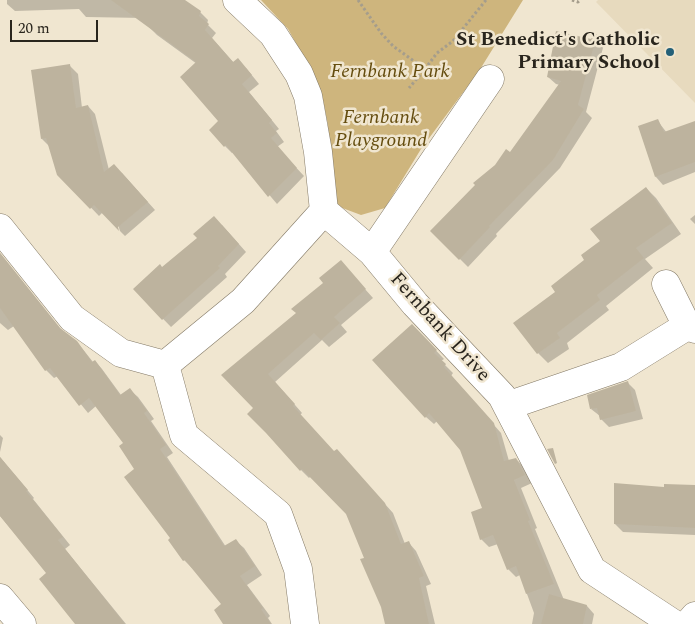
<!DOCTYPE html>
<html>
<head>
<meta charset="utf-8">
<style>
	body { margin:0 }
	#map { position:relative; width:695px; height:624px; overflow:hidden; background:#f0e6d0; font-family:Spectral,serif }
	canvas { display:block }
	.scale { position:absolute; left:10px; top:20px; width:88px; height:22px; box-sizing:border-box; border:2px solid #29251d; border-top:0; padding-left:6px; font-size:15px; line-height:18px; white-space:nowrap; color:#29251d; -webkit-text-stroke:4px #f0e6d0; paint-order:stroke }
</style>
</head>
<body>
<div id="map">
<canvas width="695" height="624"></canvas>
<div class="scale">20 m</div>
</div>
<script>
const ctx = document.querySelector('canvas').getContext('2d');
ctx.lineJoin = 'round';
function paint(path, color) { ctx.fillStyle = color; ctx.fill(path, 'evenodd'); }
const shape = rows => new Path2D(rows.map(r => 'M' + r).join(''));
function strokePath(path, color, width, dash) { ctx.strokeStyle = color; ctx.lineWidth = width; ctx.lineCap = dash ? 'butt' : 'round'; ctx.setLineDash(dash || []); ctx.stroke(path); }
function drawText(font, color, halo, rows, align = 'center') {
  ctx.font = font + ' Spectral,serif'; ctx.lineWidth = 5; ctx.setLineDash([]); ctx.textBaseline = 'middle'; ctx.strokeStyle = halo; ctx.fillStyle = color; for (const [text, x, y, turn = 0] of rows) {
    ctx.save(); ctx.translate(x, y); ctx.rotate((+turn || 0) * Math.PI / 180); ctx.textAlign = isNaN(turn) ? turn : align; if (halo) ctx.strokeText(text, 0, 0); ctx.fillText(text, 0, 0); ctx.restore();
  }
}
const built = shape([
	[598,0,695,0,695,103,596,2]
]);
const green = shape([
	[261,0,523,0,479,71,421,149,385,208,361,215,337,206,330,185,328,125,322,95,310,68,288,29]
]);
const shadow = shape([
	[7,0,144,0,144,18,86,17,79,9,15,11,7,4],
	[170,0,174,0,200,12,208,20,207,24,216,33,212,38,234,63,246,68,259,84,249,92,279,129,276,131,284,142,277,147,304,176,277,204,233,152,232,153,225,146,220,121,197,64,157,35,149,27],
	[596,36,604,44,586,112,592,118,560,168,496,234,497,236,468,267,432,231,510,154,560,85,556,84,548,77],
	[70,66,78,74,82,108,88,106,95,114,109,170,122,173,155,210,125,236,120,231,117,221,103,212,99,216,59,174,50,147,42,139],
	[657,120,667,133,695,122,695,172,663,185,656,177],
	[646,188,656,198,681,234,645,259,653,268,606,306,609,310,567,343,569,349,548,363,538,353,557,292],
	[695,215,695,224,690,219],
	[222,225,246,252,225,274,227,277,171,327,134,289],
	[0,253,63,332,77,342,93,362,95,361,102,369,121,395,130,390,138,397,154,419,151,421,173,453,167,457,226,547,236,541,244,548,262,575,247,585,270,616,268,618,272,624,225,624,223,605,193,567,192,568,184,560,136,470,125,444,96,406,88,413,58,376,54,378,46,370,14,326,8,330,0,323],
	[348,270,373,298,341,325,347,332,329,347,322,340,275,382,302,413,300,415,334,452,344,458,393,513,405,544,409,543,416,551,431,584,426,586,435,624,386,624,382,606,366,558,347,513,311,476,309,478,301,470,255,408,223,376],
	[412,325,444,359,441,361,453,373,451,376,501,433,509,461,516,459,524,467,532,483,521,488,537,528,535,529,564,600,587,606,594,614,592,624,532,624,534,613,520,575,516,577,508,569,498,544,489,547,481,539,483,508,462,449,437,421,434,424,426,417],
	[627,382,635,390,643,419,609,427,601,419,600,416,591,409],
	[0,435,3,438,0,452],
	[0,457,34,498,33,499,70,545,65,549,126,624,80,624,48,573,0,516],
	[695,487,695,535,623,532,615,524,666,488]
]);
const building = shape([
	[111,0,185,0,201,11,199,16,209,24,205,30,233,62,238,58,252,75,242,84,272,120,269,123,277,133,271,138,297,168,268,197,226,145,224,147,209,130,218,121,180,77,196,62],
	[556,31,591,39,595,34,597,34,578,105,584,109,553,160,489,226,490,227,459,260,430,231,475,185,473,183,495,165,506,149,510,152,561,81,547,77],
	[70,64,76,108,88,105,104,172,114,164,148,202,118,227,119,231,94,205,90,209,57,175,46,138,41,139,31,70],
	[658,119,664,132,695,121,695,162,655,177,638,126],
	[646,187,672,223,636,248,644,258,597,295,600,300,557,333,560,338,537,354,513,323,555,292,551,286,584,260,581,255,600,241,590,229],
	[214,216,239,244,218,266,220,268,162,320,133,289,160,264,162,267,197,238,193,234],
	[0,253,60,328,77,341,92,362,95,360,120,395,130,388,147,411,144,413,166,445,160,449,224,546,236,539,255,566,240,576,263,608,261,609,271,624,223,624,214,610,221,604,185,560,183,561,168,540,170,538,124,477,134,469,119,446,123,443,89,398,79,406,50,368,45,371,0,308],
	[341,260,366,289,334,317,340,323,321,340,314,333,268,374,295,404,293,406,334,451,337,449,385,503,401,544,409,541,424,576,419,578,429,624,385,624,381,607,360,559,364,558,346,514,302,469,300,471,266,433,247,414,253,408,221,375,296,313,291,309,323,283,319,278],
	[412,324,437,350,434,353,446,364,444,367,494,423,504,461,516,458,525,475,514,480,530,520,528,521,554,584,526,594,516,566,507,570,493,535,480,540,471,512,482,508,460,450,429,413,425,418,372,360],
	[628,381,636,411,600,420,597,408,590,409,587,395],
	[553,448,557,463,555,464,547,449],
	[0,457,28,490,26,491,63,537,58,540,125,624,75,624,39,579,46,573,0,516],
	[614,483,664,487,664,484,695,485,695,528,614,524],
	[549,594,587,605,583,624,541,624]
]);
const path = shape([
	[358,0,381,33,393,46,425,69,409,88],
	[572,0,578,2,580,0],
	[425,69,437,53,453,41,486,0]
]);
const street = shape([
	[237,0,273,34,299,74,308,96,318,152,324,211],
	[0,228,72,318,121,353,165,365],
	[372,252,490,79],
	[666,284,687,326,695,329],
	[507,406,621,367,687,326],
	[0,598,22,624],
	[305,624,298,569,278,514,184,435,165,365,243,301,324,211,372,252,415,304,502,396,592,570,674,624]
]);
const secondary = shape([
	[688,624,695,616]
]);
const markers = [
	[670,52,5,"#246078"]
];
const poiNames = [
	["St Benedict's Catholic",660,41],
	["Primary School",660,64]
];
const parkNames = [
	["Fernbank Park",390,73],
	["Fernbank",381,119],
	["Playground",381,142]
];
const streetNames = [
	["Fernbank Drive",439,328,48]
];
paint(built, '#e7dabe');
paint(green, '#ceb57d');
paint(shadow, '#0003');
paint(building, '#bdb39e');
strokePath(street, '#837966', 29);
strokePath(secondary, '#837966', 29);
strokePath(path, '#a59d8c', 3, [2.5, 2.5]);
strokePath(street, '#fff', 28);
strokePath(secondary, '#fff', 28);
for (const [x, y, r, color] of markers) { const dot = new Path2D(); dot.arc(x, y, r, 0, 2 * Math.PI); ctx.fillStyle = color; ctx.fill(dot); strokePath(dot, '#f0e6d0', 2); }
drawText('bold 20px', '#29251d', '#f0e6d0', poiNames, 'right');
drawText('italic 20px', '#654d0f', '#f0e6d0', parkNames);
drawText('20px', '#29251d', '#f0e6d0', streetNames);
</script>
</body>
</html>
